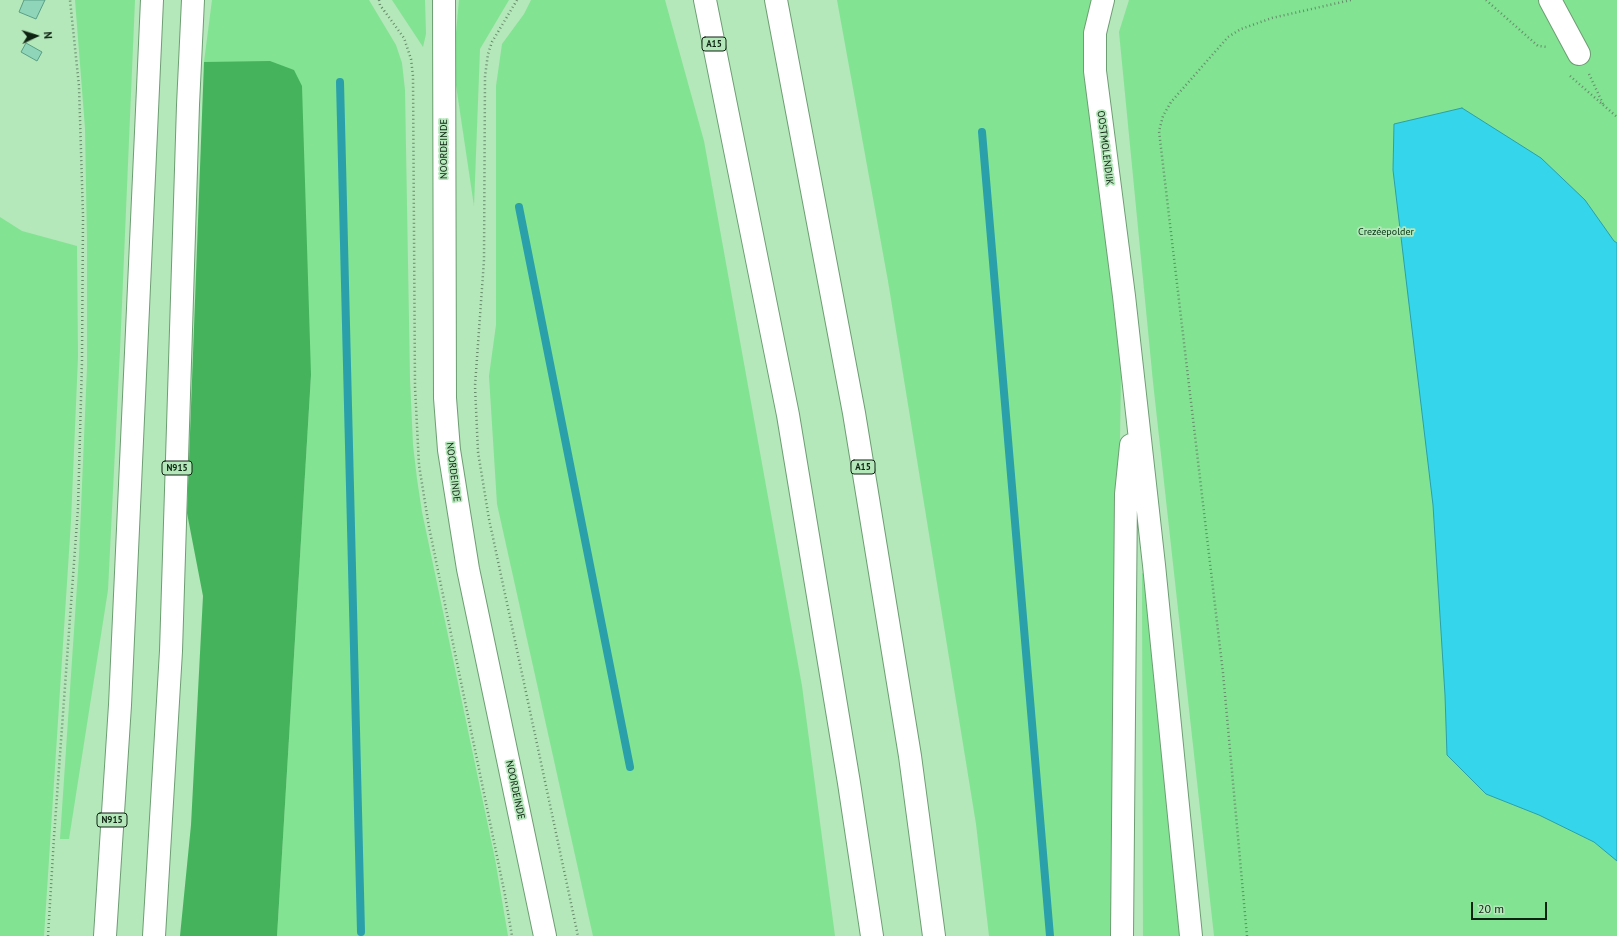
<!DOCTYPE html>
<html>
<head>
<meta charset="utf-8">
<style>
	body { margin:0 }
	#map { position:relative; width:1617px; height:936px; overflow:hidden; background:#b4e7b9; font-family:"PT Sans",sans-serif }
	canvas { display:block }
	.north { position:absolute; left:16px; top:16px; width:40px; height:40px; -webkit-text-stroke:3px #b4e7b9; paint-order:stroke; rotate:86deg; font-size:11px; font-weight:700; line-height:16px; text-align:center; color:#0f2312 }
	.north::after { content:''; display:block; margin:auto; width:14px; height:18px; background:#0f2312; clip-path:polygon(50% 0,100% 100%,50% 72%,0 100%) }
	.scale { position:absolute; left:1471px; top:902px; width:76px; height:18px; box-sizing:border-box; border:2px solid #0f2312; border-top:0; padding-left:5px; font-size:12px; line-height:14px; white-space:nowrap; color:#0f2312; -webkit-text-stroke:3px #b4e7b9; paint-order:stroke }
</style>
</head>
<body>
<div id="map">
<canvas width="1617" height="936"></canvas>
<div class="north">N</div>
<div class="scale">20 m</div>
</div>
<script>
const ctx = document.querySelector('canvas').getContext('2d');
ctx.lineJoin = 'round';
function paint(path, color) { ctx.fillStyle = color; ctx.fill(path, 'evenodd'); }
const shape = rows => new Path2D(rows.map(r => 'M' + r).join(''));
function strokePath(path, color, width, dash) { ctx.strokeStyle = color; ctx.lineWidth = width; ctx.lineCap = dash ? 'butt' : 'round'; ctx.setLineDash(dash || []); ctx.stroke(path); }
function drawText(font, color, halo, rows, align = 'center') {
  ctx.font = font + ' "PT Sans",sans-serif'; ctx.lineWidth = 3.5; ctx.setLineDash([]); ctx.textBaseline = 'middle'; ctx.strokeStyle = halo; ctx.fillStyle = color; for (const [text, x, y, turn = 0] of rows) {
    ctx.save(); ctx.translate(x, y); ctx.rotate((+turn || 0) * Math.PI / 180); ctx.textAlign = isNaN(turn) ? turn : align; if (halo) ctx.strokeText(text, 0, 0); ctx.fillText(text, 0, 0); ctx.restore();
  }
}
const green = shape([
	[75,0,135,0,120,350,108,590,69,839,60,839,79,556,87,368,87,239,85,128],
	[212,0,369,0,396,45,402,63,405,90,410,379,413,445,417,479,422,512,495,859,508,936,277,936,311,375,204,62],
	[392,0,425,0,426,34,423,47],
	[459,0,509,0,480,49,474,206,453,65],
	[531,0,665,0,704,141,802,686,835,936,593,936,497,504,489,376,496,325,496,86,502,44,524,14],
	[837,0,1095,0,1087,74,1121,370,1113,936,989,936,976,824,888,281],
	[1129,0,1617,0,1617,936,1214,936,1153,382,1119,32],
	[0,217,22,231,77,246,78,357,71,521,44,936,0,936],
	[1142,573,1147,575,1182,936,1143,936]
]);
const forest = shape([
	[270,61,294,70,302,86,311,375,277,936,180,936,191,825,203,596,187,513,204,62]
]);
const water = shape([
	[1462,108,1541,158,1585,200,1614,241,1617,243,1617,861,1594,842,1539,815,1486,794,1447,755,1445,695,1433,505,1393,170,1394,124,1462,108]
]);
const stream = shape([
	[340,82,361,932],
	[982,132,1050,936],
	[519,207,630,767]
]);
const building = shape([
	[24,0,45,0,36,19,19,12,24,0],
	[26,43,42,52,37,61,21,52,26,43]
]);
const path = shape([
	[379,0,380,5,404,38,411,59,413,76,415,387,419,465,429,527,505,895,512,936],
	[517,0,492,42,488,54,485,76,484,260,475,386,478,452,489,519,578,936],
	[1486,0,1538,46,1548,47],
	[1589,74,1604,106],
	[1570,76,1617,117],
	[48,936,54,837,78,508,82,362,83,216,79,86,70,0],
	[1247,936,1223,673,1159,131,1163,116,1171,102,1228,37,1241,29,1272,18,1351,0]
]);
const minor = shape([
	[444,0,445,398,449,450,468,569,545,936],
	[1103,0,1095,33,1095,71,1124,296,1154,565,1191,936],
	[1550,0,1579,54],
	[1122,936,1126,494,1131,445]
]);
const major = shape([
	[105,936,120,705,152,0],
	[154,936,171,651,188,105,193,0]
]);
const highway = shape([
	[705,0,788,415,849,783,872,936],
	[776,0,854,413,910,756,934,936]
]);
const shields = [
	[714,44,24],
	[863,467,24],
	[177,468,30],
	[112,820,30]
];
const shieldNames = [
	["A15",714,44],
	["A15",863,467],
	["N915",177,468],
	["N915",112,820]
];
const streetNames = [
	["OOSTMOLENDIJK",1105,148,83],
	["NOORDEINDE",444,149,-90],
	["NOORDEINDE",453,472,83],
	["NOORDEINDE",515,790,78]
];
const parkNames = [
	["Crezéepolder",1386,232]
];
paint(green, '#82e392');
paint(forest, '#44b35c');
paint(water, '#35d6eb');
strokePath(water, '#2aa0aa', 1);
strokePath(stream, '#2aa0aa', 8);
paint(building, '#8ed5ba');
strokePath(building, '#599f85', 1);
strokePath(minor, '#6d9e73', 24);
strokePath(major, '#6d9e73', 24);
strokePath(highway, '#6d9e73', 24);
strokePath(path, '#668a6a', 2.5, [1, 3]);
strokePath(minor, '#fff', 22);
strokePath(major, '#fff', 22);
strokePath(highway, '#fff', 22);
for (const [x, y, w] of shields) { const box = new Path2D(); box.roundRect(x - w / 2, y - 7, w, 14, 3); ctx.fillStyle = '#b4e7b9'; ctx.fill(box); strokePath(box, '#0f2312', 1); }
drawText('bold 9px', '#0f2312', null, shieldNames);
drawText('10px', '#0f2312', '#b4e7b9', streetNames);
drawText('10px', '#063413', '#b4e7b9', parkNames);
</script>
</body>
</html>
